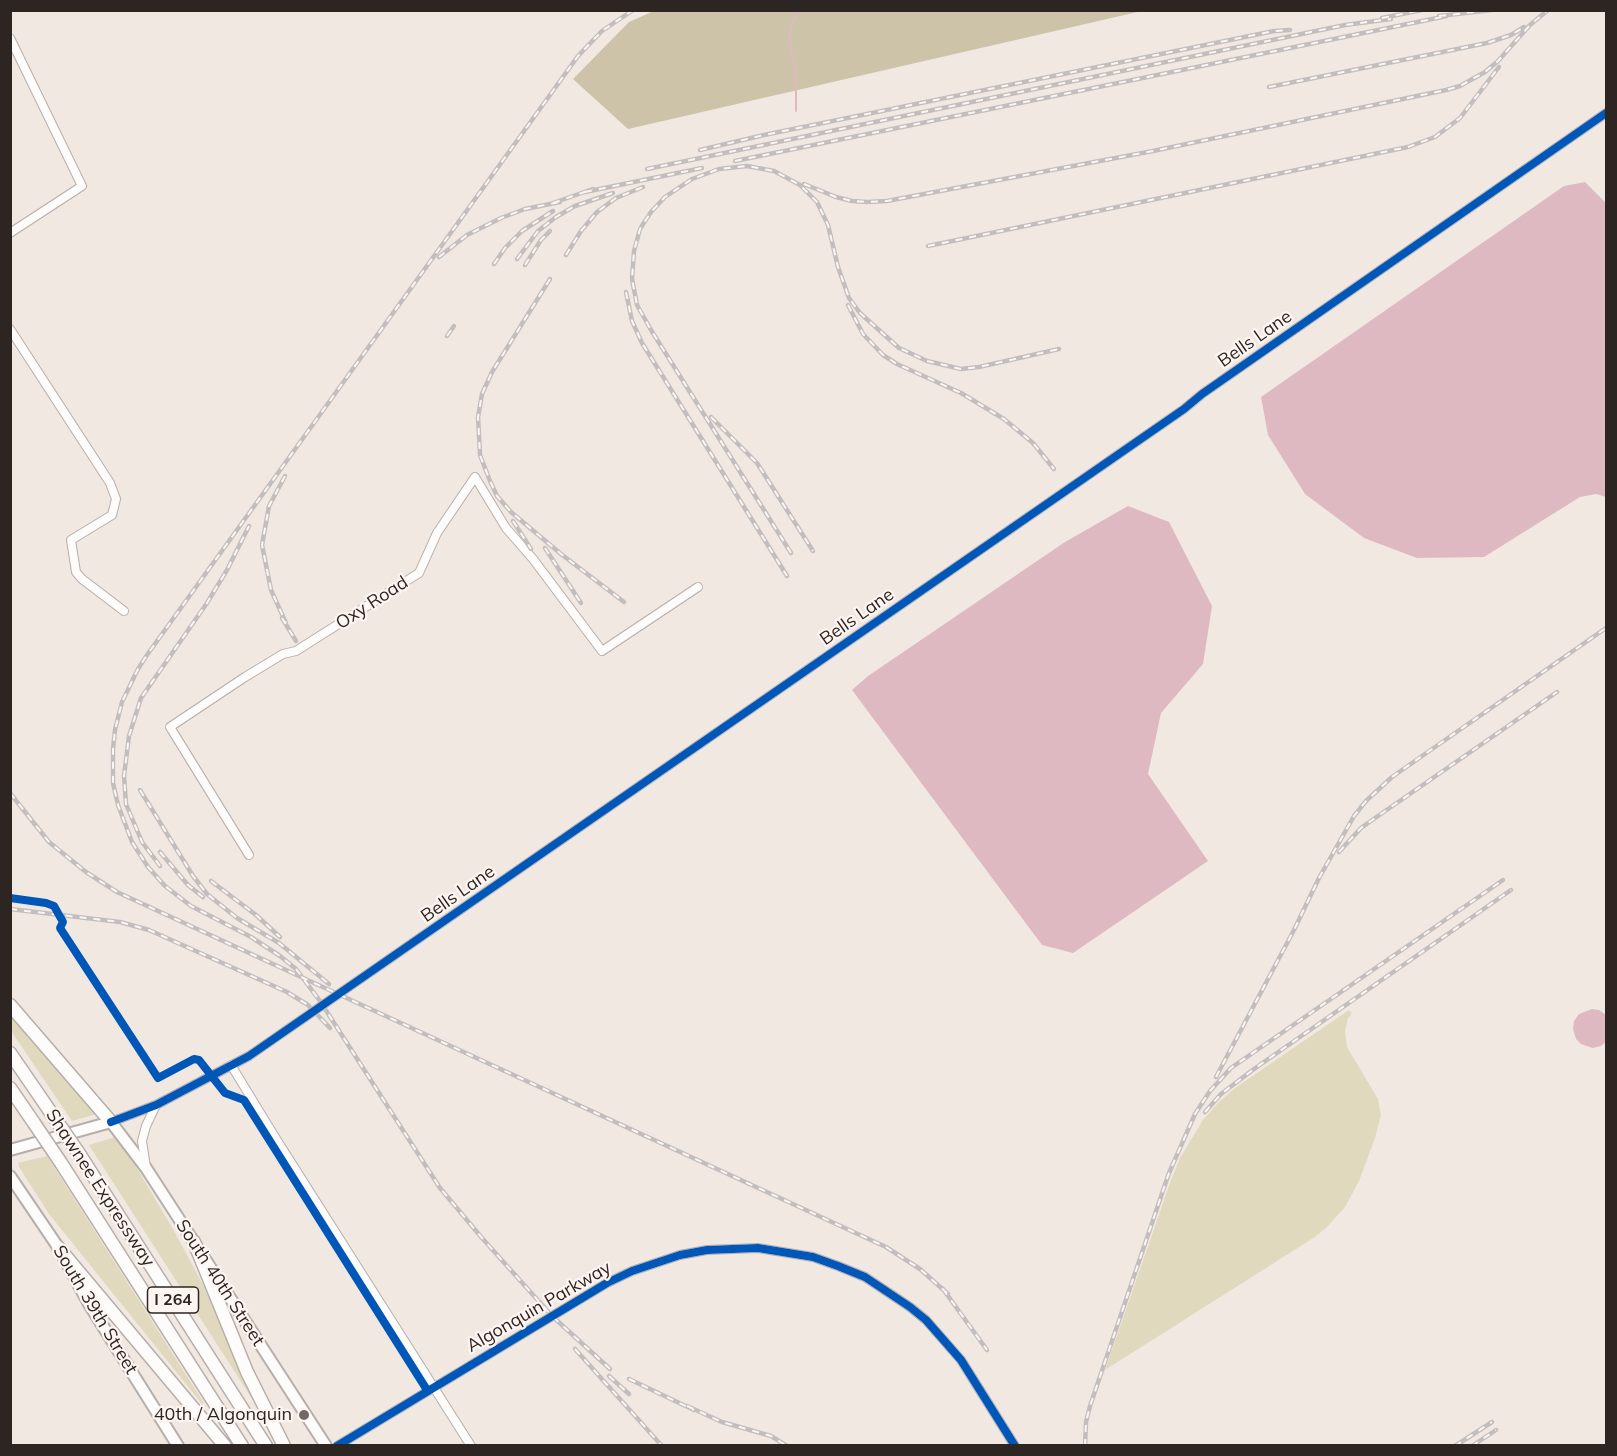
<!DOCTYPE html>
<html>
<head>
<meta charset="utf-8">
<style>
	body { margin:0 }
	#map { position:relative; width:1617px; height:1456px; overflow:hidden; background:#f2e8e2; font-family:Mulish,sans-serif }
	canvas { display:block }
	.frame { position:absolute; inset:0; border:12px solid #2c2522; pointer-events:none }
</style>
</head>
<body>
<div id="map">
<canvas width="1617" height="1456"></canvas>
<div class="frame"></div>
</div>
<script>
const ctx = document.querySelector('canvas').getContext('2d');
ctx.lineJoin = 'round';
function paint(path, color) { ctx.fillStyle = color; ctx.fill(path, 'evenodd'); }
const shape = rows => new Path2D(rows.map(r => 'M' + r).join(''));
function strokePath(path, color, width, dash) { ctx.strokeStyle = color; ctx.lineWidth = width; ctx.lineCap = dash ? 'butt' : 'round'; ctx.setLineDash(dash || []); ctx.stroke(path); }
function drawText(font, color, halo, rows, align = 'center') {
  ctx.font = font + ' Mulish,sans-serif'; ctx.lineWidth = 4.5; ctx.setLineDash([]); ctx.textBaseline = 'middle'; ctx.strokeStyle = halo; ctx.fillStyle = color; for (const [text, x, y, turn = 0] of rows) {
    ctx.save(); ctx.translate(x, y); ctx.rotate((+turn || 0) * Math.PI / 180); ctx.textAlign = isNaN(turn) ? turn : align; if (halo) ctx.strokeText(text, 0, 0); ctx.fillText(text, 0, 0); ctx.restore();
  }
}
const green = shape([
	[10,1010,97,1114,72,1121,11,1031],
	[1349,1010,1352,1013,1348,1018,1345,1031,1347,1047,1378,1099,1381,1115,1375,1138,1359,1181,1345,1207,1326,1228,1315,1237,1105,1370,1171,1180,1180,1158,1203,1120,1218,1103,1235,1088],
	[118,1136,173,1229,203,1285,274,1433,89,1145],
	[47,1156,204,1403,202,1404,49,1214,19,1167,18,1163]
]);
const forest = shape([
	[656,10,1142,10,1142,11,628,129,573,79,629,22]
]);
const water = shape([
	[1585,182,1606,203,1606,497,1596,494,1580,497,1484,557,1417,558,1364,538,1305,494,1268,435,1261,397,1564,186],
	[1128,506,1169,522,1212,606,1203,664,1161,713,1148,774,1208,861,1073,953,1042,945,852,690,868,676,1065,542],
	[1592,1009,1599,1010,1606,1015,1606,1042,1601,1046,1593,1048,1581,1044,1576,1039,1573,1029,1574,1021,1579,1014]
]);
const stream = shape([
	[796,111,796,70,789,40,791,27,798,10]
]);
const minor = shape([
	[10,38,82,186,10,233],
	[10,329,110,483,116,499,112,515,71,540,76,572,82,579,124,611],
	[249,855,170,727,245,677,283,654,296,651,419,573,437,533,475,477,506,528,533,559,602,651,698,587],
	[231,1065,275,1137,471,1446],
	[111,1122,156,1105,249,1056,1184,409,1202,394,1606,113],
	[146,1167,142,1141,146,1126,156,1105],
	[337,1446,607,1283,632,1271,680,1255,707,1250,758,1248,813,1257,838,1266,865,1277,910,1307,926,1320,961,1360,1015,1446]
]);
const major = shape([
	[10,1150,111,1122,146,1168,326,1446],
	[10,1176,58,1247,89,1304,178,1446]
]);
const highway = shape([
	[10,1005,111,1122],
	[10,1053,56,1120],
	[10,1088,34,1123],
	[80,1155,266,1446],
	[61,1163,242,1446],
	[194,1242,247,1372,284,1446],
	[58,1247,225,1446]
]);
const rail = shape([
	[1439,16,1492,10],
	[1382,18,1422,10],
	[1269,87,1487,43,1511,35,1524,27],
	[700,150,764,135,1274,31,1290,30],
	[735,161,1447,16],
	[647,169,1345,25,1391,19],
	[804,184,836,197,852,201,867,202,887,201,1153,151,1446,90,1460,86,1485,72,1498,61,1530,25,1548,10],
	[585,192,702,168],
	[553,203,593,189],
	[928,246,1408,147,1435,137,1460,118,1499,67],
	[566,255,581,231,597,212,616,198,643,187],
	[439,257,467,235,501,218,525,209,560,202],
	[517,259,538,231,556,217,575,206,613,193],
	[494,264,505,248,522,231,553,211],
	[525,265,541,240,550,231],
	[550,279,492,372,482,394,478,417,480,455,490,481,497,496,511,512,561,554,624,602],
	[626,292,632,321,642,343,787,576],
	[848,305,863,334,883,355,897,364,961,393,1004,419,1033,443,1054,469],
	[447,336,454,326],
	[711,417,757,463,813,551],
	[285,476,269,506,262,545,271,590,286,623],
	[513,521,531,549],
	[545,548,581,603],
	[791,553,651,330,637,305,632,279,634,251,640,229,651,212,665,197,692,179,719,169,747,166,774,171,800,185,817,202,828,225,838,267,849,298,860,313,899,348,927,361,961,369,979,367,1059,349],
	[282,618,296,641],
	[140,790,193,876,207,894,237,918,279,943,329,984],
	[10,793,49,842,86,872,117,892,886,1247,920,1269,948,1294],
	[160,852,188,885,203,897],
	[1339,852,1361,828,1378,816,1557,692],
	[160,866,142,842,126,804,124,776,129,736,141,698,207,603,227,570,249,526],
	[211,881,256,915,280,937],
	[10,909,120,922,149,930,287,992,308,1005,330,1028],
	[1216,1077,1294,930,1319,878,1354,816,1366,801,1392,777,1606,628],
	[1205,1112,1221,1094,1254,1069,1511,890],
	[943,1289,987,1350],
	[575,1349,662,1446],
	[610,1369,552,1316,482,1238,440,1188,320,1001,296,969,280,956,251,937,191,906,165,886,148,867,132,842,118,805,113,783,113,749,115,730,122,702,138,669,147,655,578,56,602,31,633,10],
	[609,1376,629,1394],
	[629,1379,694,1410],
	[687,1406,722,1422,771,1436,787,1446],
	[1085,1446,1086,1422,1090,1406,1169,1173,1195,1114,1210,1091,1231,1068,1503,880],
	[1455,1446,1492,1422],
	[1472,1446,1496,1430]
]);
const highwayBridge = shape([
	[56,1120,80,1155],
	[34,1123,61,1163]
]);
const cycleway = shape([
	[10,898,46,903,54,906,63,922,60,928,158,1078,194,1059,199,1060,225,1093,244,1100,427,1390],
	[111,1122,156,1105,249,1056,1184,409,1202,394,1606,113],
	[337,1446,607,1283,632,1271,680,1255,707,1250,758,1248,813,1257,838,1266,865,1277,910,1307,926,1320,961,1360,1015,1446]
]);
const markers = [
	[304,1415,6,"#716965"]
];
const shields = [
	[173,1300,51]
];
const shieldNames = [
	["I 264",173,1300]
];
const streetNames = [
	["Bells Lane",1255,339,-35],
	["Oxy Road",372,603,-33],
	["Bells Lane",857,617,-35],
	["Bells Lane",458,894,-35],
	["Shawnee Expressway",100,1188,57],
	["South 40th Street",220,1283,57],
	["Algonquin Parkway",539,1307,-30],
	["South 39th Street",95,1310,59]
];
const poiNames = [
	["40th / Algonquin",292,1415]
];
paint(green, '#e0d9be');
paint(forest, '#ccc3a8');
paint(water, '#deb9c2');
strokePath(stream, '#deb9c2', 2);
strokePath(minor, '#b6aeaa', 10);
strokePath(major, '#b6aeaa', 14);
strokePath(highway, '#b6aeaa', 15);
strokePath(minor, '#fdfcfb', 8);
strokePath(major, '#fdfcfb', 10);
strokePath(highway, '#fdfcfb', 12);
strokePath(rail, '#c1bebd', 4.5);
strokePath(rail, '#fdf5f1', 2, [7]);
strokePath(highwayBridge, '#b6aeaa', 15, []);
strokePath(highwayBridge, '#fdfcfb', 12);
strokePath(cycleway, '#0057b8', 8);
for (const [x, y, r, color] of markers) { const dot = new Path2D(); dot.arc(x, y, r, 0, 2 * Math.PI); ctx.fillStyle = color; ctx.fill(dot); strokePath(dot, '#fdf5f1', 2); }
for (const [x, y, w] of shields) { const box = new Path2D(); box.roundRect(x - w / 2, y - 13, w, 26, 4.5); ctx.fillStyle = '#fdf5f1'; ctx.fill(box); strokePath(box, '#2c2522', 1.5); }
drawText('bold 16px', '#2c2522', null, shieldNames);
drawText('18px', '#2c2522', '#fdf5f1', streetNames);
drawText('18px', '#2c2522', '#fdf5f1', poiNames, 'right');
</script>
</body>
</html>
